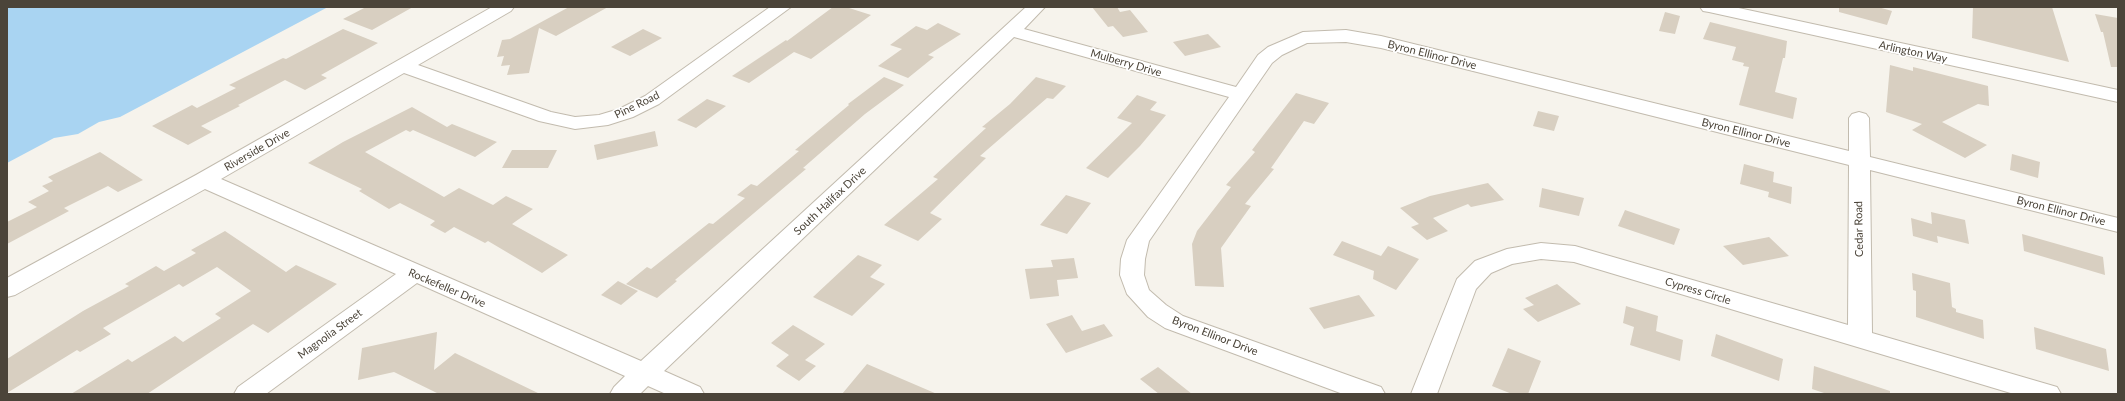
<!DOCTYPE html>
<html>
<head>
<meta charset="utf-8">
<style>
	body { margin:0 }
	#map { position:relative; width:2125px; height:401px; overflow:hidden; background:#f6f3ec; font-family:Lato,sans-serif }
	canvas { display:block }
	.frame { position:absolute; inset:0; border:8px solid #4b4439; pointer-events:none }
</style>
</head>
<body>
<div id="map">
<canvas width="2125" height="401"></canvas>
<div class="frame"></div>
</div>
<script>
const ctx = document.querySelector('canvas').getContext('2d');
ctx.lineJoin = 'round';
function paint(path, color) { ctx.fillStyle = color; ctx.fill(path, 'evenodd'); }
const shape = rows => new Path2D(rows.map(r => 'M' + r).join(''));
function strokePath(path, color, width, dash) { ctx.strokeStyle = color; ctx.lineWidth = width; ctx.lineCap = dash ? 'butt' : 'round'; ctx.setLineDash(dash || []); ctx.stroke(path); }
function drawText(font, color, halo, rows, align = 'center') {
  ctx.font = font + ' Lato,sans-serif'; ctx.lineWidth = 3.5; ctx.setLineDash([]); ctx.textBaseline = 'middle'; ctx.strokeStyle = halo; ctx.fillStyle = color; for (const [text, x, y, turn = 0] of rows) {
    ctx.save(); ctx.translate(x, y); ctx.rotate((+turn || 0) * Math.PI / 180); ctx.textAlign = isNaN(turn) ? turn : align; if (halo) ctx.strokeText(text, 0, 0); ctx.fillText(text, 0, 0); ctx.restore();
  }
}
const water = shape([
	[7,7,328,7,120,117,99,122,78,134,54,138,7,163]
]);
const building = shape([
	[366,7,413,7,372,30,343,19],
	[569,7,608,7,556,36,539,28,529,73,507,75,510,65,501,66,504,56,497,57,502,40,510,39],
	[833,7,846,7,871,15,811,59,794,52,749,83,732,76,786,40,787,41],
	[1092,7,1117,7,1120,12,1130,10,1148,32,1123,37,1113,26,1108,27],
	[1839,7,1878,7,1892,11,1887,25,1839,12],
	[1973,7,2052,7,2069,62,1972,38],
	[1665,12,1680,16,1675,34,1659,31],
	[2095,14,2118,18,2118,67,2111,67,2103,32,2101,32],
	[1710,22,1787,41,1785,58,1783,58,1775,92,1797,98,1793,119,1739,105,1749,67,1743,66,1744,63,1732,60,1736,47,1703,39],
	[938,23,961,34,928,55,934,57,908,78,878,66,902,49,890,45,916,26,927,30],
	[343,29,378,43,321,75,327,78,305,90,285,80,238,105,240,106,201,126,212,132,188,145,152,126,192,105,197,108,236,88,229,85,283,58,286,59],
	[643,29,662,38,630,56,611,47],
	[1208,34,1221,47,1185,56,1173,42],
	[1890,65,1913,71,1913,67,1988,86,1989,106,1978,104,1942,122,1987,145,1965,158,1912,130,1922,124,1886,112],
	[884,77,904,85,865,114,803,168,806,169,675,280,677,281,657,298,626,284,647,267,651,269,709,223,713,224,745,198,737,195,751,184,757,186,799,151,795,150,849,105,848,104],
	[1036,77,1066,86,1053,99,1047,98,980,156,986,158,930,213,942,219,918,241,884,225,938,179,933,177,986,128,982,127,1010,104],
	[1296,93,1329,103,1314,124,1304,121,1271,168,1274,169,1245,204,1251,206,1221,248,1224,287,1195,286,1192,244,1197,231,1231,187,1226,185,1255,152,1252,150],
	[1137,95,1157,102,1150,110,1166,115,1140,146,1108,178,1086,168,1132,123,1117,118],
	[707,99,726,106,696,128,677,120],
	[412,107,447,127,452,124,497,142,475,157,413,130,410,132,406,130,365,152,444,197,459,188,493,205,506,196,533,209,512,224,568,255,542,273,488,241,485,243,454,227,445,233,430,225,435,221,400,203,389,209,359,191,362,189,308,163,343,142],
	[1538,111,1559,116,1554,131,1533,126],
	[655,131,658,146,597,160,594,145],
	[512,150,557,150,548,168,502,168],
	[100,152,143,180,118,192,108,186,64,208,69,211,7,244,7,222,37,207,28,202,49,191,42,186,53,181,48,177],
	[2012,154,2040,162,2038,178,2010,170],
	[1744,164,1774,172,1773,182,1792,187,1791,204,1768,197,1769,192,1740,184],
	[1488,183,1504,200,1471,207,1468,204,1433,218,1448,231,1427,240,1411,227,1419,224,1400,208,1430,196],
	[1542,188,1584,198,1579,216,1539,207],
	[1066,195,1091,203,1067,234,1040,225],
	[1625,210,1680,229,1674,245,1618,226],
	[1931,212,1965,220,1969,244,1937,236,1938,243,1913,236,1911,218,1932,224],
	[225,231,286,272,296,265,337,284,268,333,253,324,147,394,71,394,128,359,132,362,175,336,183,342,221,318,215,314,251,291,217,267,183,287,179,284,103,328,111,334,80,352,77,350,7,393,7,359,83,311,129,286,125,284,156,266,164,271,196,253,191,250],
	[2022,234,2103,257,2105,275,2024,251],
	[1769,237,1789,256,1743,265,1723,246],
	[1342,241,1381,256,1388,246,1419,259,1396,290,1373,279,1374,271,1333,255],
	[858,255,882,265,870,277,885,284,852,316,813,297],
	[1074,258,1078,278,1057,280,1059,296,1030,299,1025,269,1053,267,1051,260],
	[1912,273,1950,283,1952,307,1956,309,1956,312,1983,320,1984,339,1916,317,1916,291,1913,290],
	[618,281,638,291,621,305,601,295],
	[1557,284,1581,304,1538,322,1523,309,1534,305,1525,298],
	[1359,295,1375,316,1324,329,1309,308],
	[1626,306,1658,316,1656,331,1683,340,1680,361,1630,345,1634,327,1623,323],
	[1072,315,1082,331,1104,324,1113,336,1066,353,1046,324],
	[793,325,825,344,805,360,816,366,799,381,776,366,789,355,771,343],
	[2034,327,2106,349,2109,371,2036,349],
	[437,332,434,370,455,353,540,394,439,394,394,372,358,380,362,348],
	[1716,334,1783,359,1779,381,1711,356],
	[1508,348,1541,361,1528,394,1512,394,1492,386],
	[867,364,937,394,842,394],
	[1814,366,1890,391,1890,394,1827,394,1812,389],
	[1158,367,1192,394,1159,394,1140,379]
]);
const minor = shape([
	[492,7,514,7,511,11,418,65,551,112,575,117,599,115,619,109,645,96,770,7,791,7,659,104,633,117,608,125,575,129,539,121,404,73,221,179,641,361,1026,7,1045,7,1024,29,1236,87,1258,55,1268,47,1303,32,1346,30,1381,36,1849,151,1849,118,1852,114,1859,112,1866,114,1869,118,1870,157,2118,218,2118,232,1870,170,1872,333,2057,387,2061,394,2014,394,1574,262,1541,259,1512,264,1491,273,1476,289,1437,394,1411,394,1457,279,1475,261,1507,249,1541,243,1575,246,1848,325,1849,165,1381,48,1346,42,1307,43,1282,55,1272,63,1149,241,1145,259,1144,275,1149,290,1166,305,1183,316,1381,387,1385,394,1343,394,1165,328,1148,317,1127,294,1120,275,1121,259,1127,240,1229,97,1014,37,664,371,700,387,704,394,666,394,648,386,640,394,610,394,614,387,625,376,417,283,266,394,234,394,238,387,396,274,205,189,15,295,7,297,7,278,196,175,492,7],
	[1700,7,1734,7,2118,90,2118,102,1709,12,1703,11,1700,7]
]);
const streetNames = [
	["Arlington Way",1913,52,12],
	["Byron Ellinor Drive",1432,55,14],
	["Mulberry Drive",1126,63,16],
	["Pine Road",637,105,-26],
	["Byron Ellinor Drive",1746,133,14],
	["Riverside Drive",257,150,-30],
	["South Halifax Drive",830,201,-43],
	["Byron Ellinor Drive",2061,211,14],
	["Cedar Road",1859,229,-91],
	["Rockefeller Drive",447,288,23],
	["Cypress Circle",1698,291,17],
	["Magnolia Street",330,334,-36],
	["Byron Ellinor Drive",1215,336,21]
];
paint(water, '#a9d4f2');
paint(building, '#d8cfc1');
strokePath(minor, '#c2bbae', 2);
paint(minor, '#fff');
drawText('11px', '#4b4439', '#fff', streetNames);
</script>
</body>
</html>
